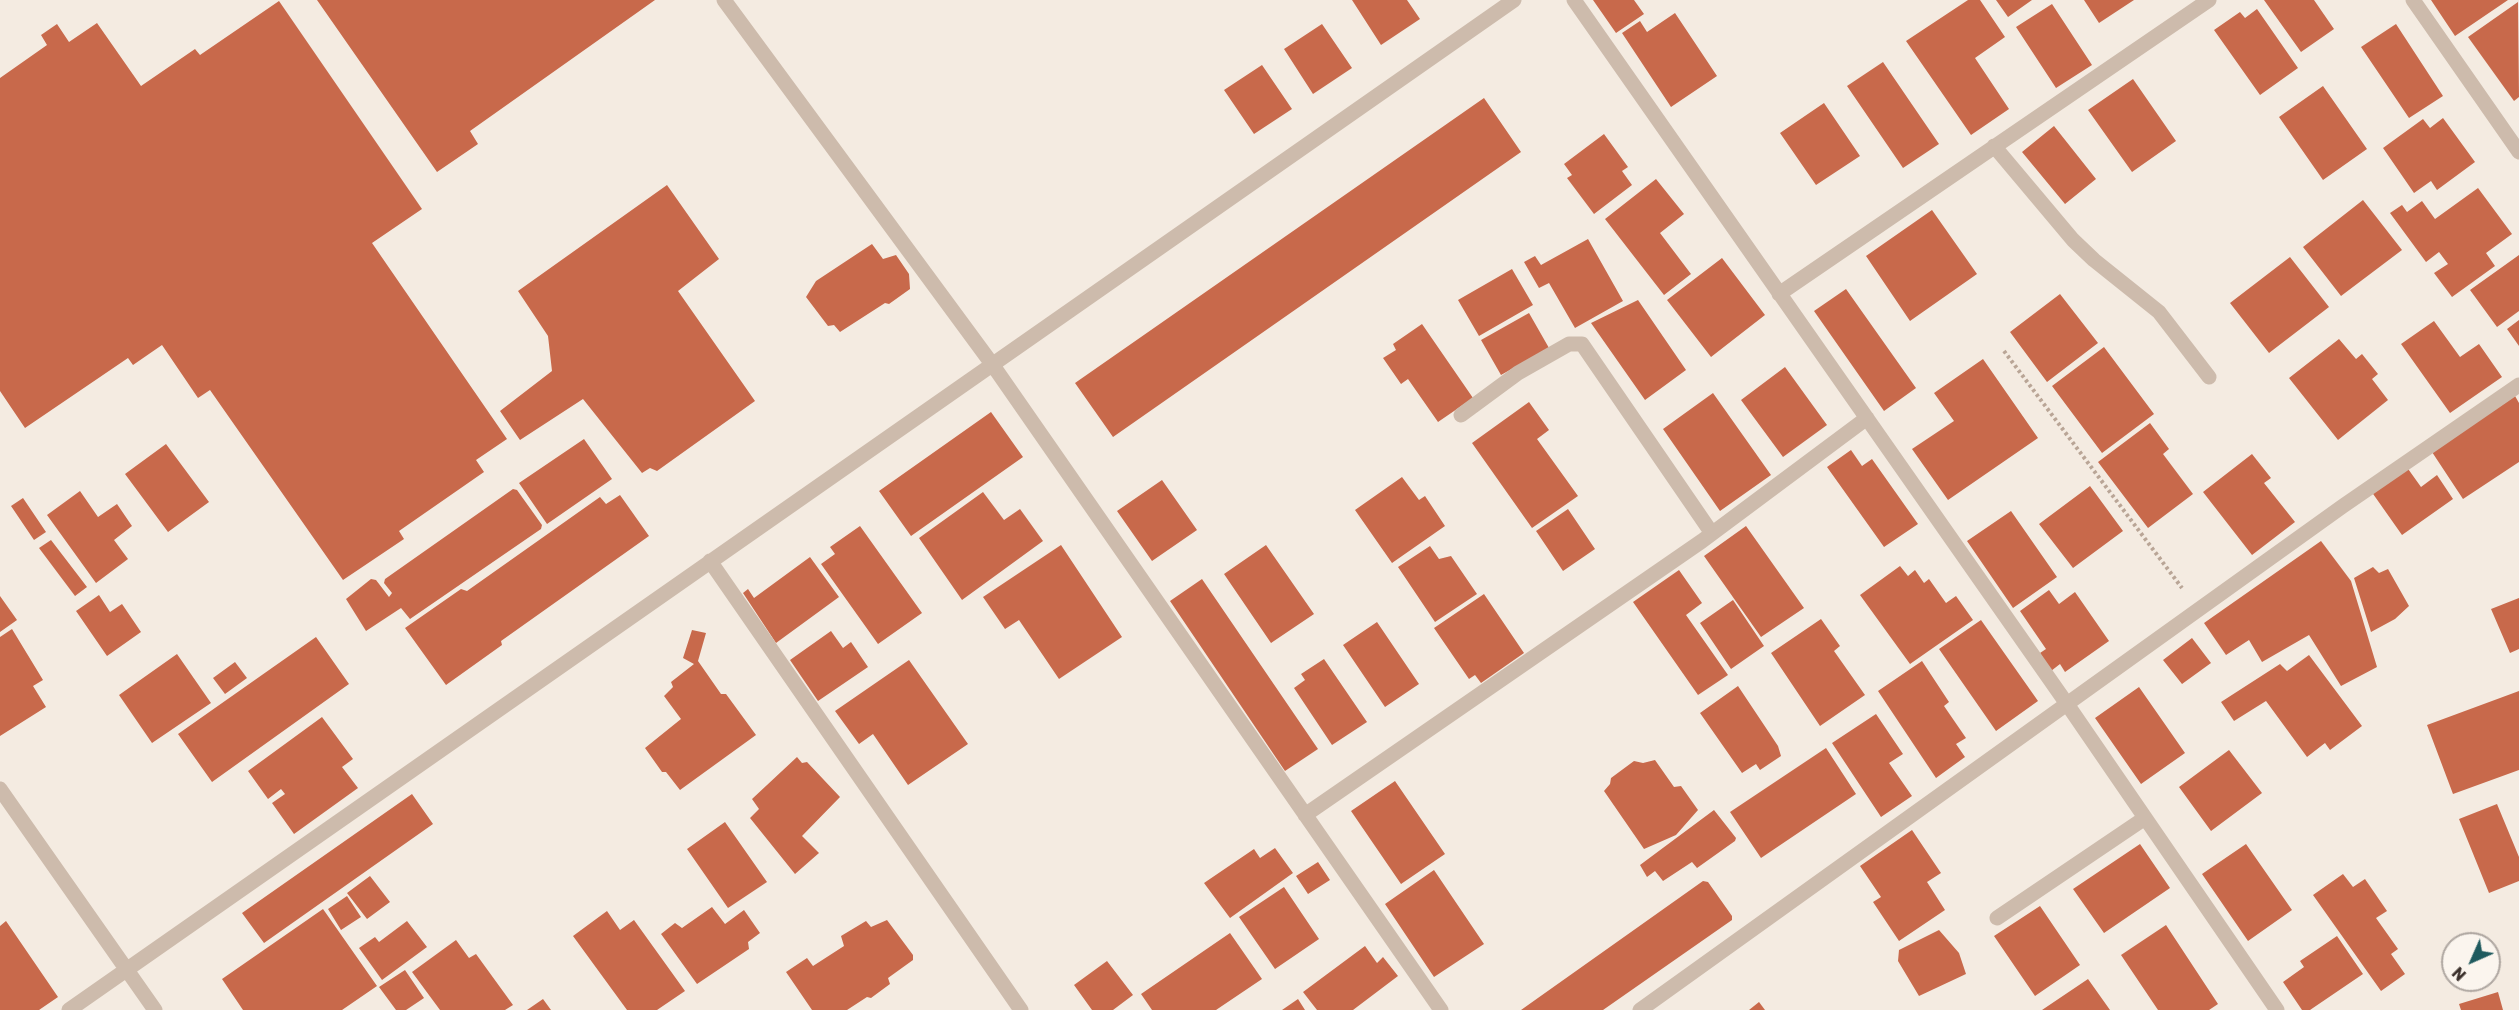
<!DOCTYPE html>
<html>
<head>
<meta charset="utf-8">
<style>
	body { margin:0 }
	#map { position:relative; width:2519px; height:1010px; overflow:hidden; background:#f4ebe1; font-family:Rubik,sans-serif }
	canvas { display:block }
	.north { position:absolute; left:2441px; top:932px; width:60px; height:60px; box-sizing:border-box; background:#fbf5ee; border:2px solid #aea6a0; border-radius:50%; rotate:225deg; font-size:16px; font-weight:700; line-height:24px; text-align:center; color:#3b302b }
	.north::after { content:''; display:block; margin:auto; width:21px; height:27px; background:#1f5a5e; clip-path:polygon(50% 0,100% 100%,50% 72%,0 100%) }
</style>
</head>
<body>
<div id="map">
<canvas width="2519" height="1010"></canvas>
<div class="north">N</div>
</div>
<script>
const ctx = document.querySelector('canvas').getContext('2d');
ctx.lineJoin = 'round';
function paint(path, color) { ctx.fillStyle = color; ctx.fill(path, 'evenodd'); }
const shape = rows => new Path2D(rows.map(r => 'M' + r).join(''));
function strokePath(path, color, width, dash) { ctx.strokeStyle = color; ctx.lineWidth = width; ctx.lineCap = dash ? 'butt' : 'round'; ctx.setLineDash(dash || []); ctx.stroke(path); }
const building = shape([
	[317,0,655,0,470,131,478,144,437,172],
	[1352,0,1407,0,1420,19,1381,45],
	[1593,0,1634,0,1644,14,1616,33],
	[1968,0,1980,0,2005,37,1975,58,2009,109,1971,135,1906,41],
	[1996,0,2032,0,2008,17],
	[2084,0,2134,0,2099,23],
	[2264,0,2314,0,2334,29,2301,52],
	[2431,0,2508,0,2455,36],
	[279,1,422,209,372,243,507,439,476,460,484,472,399,531,404,539,343,580,210,390,198,398,162,345,133,365,128,358,25,428,0,391,0,78,47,45,41,35,57,24,69,42,97,23,141,86,195,49,200,55],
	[2518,2,2519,97,2514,101,2468,37],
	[2052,4,2092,65,2056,88,2016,27],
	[2257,9,2298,68,2260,95,2214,30,2240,12,2245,18],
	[1675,13,1717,76,1671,107,1622,33,1640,21,1647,32],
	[1322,24,1352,68,1313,94,1284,49],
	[2396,24,2443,96,2409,118,2361,47],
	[1883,62,1939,144,1903,168,1847,86],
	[1262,65,1292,109,1254,134,1224,90],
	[2133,79,2176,141,2132,172,2088,110],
	[2323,86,2367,149,2323,180,2279,117],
	[1484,98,1521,152,1113,437,1075,383],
	[1824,103,1860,156,1816,185,1780,133],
	[2443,118,2475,162,2437,190,2431,181,2414,193,2383,148,2423,119,2430,128],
	[2054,126,2096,179,2065,204,2022,152],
	[1604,134,1628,167,1622,171,1632,185,1594,214,1567,178,1572,175,1564,164],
	[1656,179,1684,214,1660,233,1691,274,1664,295,1605,219],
	[667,185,719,259,678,291,755,401,657,471,650,468,642,473,583,399,520,440,500,411,552,371,548,336,518,291],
	[2478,188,2512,234,2486,253,2495,266,2452,297,2434,273,2448,264,2439,252,2426,262,2390,213,2402,205,2407,212,2422,201,2435,219],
	[2363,200,2402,250,2341,296,2303,247],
	[1932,210,1977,274,1910,321,1866,256],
	[1588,239,1623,301,1575,328,1549,283,1539,288,1524,262,1535,256,1541,265],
	[872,244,883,259,896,255,909,274,910,289,889,304,885,303,840,332,834,325,828,326,806,297,816,281],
	[2519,255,2519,311,2497,327,2470,290],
	[2290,257,2329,307,2269,353,2230,303],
	[1722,258,1765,315,1711,357,1667,300],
	[1512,269,1533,305,1479,336,1458,300],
	[1846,289,1916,388,1884,411,1814,311],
	[2060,294,2098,343,2047,382,2010,332],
	[1638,300,1686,370,1645,400,1591,323],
	[1529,313,1549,348,1501,375,1481,340],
	[2519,320,2519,346,2507,329],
	[2434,321,2460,357,2479,344,2502,377,2450,413,2401,344],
	[1422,324,1473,398,1438,422,1408,379,1401,384,1383,358,1396,350,1393,344],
	[2339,339,2356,359,2362,354,2378,374,2372,379,2388,400,2338,440,2289,378],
	[2104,347,2154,414,2102,453,2052,386],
	[1983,359,2038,438,1948,500,1912,449,1954,421,1934,393],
	[1785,367,1827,425,1783,457,1741,400],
	[1713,393,1771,475,1720,511,1663,429],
	[2515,396,2519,403,2519,462,2463,499,2432,452],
	[1529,402,1549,430,1537,439,1578,496,1532,528,1472,443],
	[991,412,1023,457,911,536,879,491],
	[2150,423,2169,449,2163,454,2193,494,2148,528,2098,462],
	[584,439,612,479,547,524,519,483],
	[166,444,209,502,168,532,125,474],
	[1851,450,1862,466,1872,459,1918,524,1884,547,1827,467],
	[2252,454,2271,478,2264,483,2295,522,2252,555,2203,492],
	[2406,466,2421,487,2437,475,2453,499,2402,535,2371,491],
	[1402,477,1419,500,1425,496,1445,526,1392,563,1355,510],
	[1162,480,1197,530,1152,561,1117,511],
	[2090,486,2123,531,2073,568,2039,524],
	[513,489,517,490,542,525,541,529,410,619,401,608,366,631,346,599,371,579,376,580,389,597,392,593,384,583,385,579],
	[80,491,98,517,117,504,132,526,114,540,128,559,96,583,47,515],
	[983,492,1004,520,1020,509,1043,541,962,600,919,538],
	[620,495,649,536,501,641,502,645,446,685,405,628,461,589,467,591,600,497,606,504],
	[23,498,46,532,34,540,11,506],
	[1568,509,1595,549,1563,571,1536,531],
	[2011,511,2057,577,2013,608,1967,541],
	[860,526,922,613,878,644,821,564,835,554,830,547],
	[1746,526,1804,608,1761,637,1704,556],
	[51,540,87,587,75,596,39,548],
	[2321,541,2351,581,2377,667,2341,686,2309,635,2262,662,2249,640,2226,655,2204,623],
	[1061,545,1122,637,1059,679,1019,620,1005,629,983,597],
	[1266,545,1314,614,1271,643,1224,574],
	[1430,546,1439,559,1451,556,1477,594,1435,622,1398,567],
	[810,557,839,597,776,643,743,593,748,589,754,598],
	[1900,566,1908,576,1915,570,1924,583,1929,579,1946,603,1956,596,1973,620,1910,664,1860,595],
	[2373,567,2379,573,2388,569,2409,606,2395,619,2371,632,2354,578],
	[1679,570,1702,603,1686,615,1728,675,1698,695,1633,602],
	[1202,579,1318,749,1285,771,1170,601],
	[2049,590,2059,604,2075,592,2109,641,2065,672,2060,664,2051,671,2040,653,2046,649,2020,611],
	[1484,594,1524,653,1481,683,1475,675,1469,679,1434,628],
	[99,595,110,612,122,604,141,632,107,656,76,611],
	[0,596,17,620,0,632],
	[2519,598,2519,649,2510,653,2491,609],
	[1733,600,1764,646,1731,669,1700,623],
	[1821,619,1840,646,1834,651,1865,695,1820,726,1771,653],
	[1981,620,2038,701,1996,731,1939,649],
	[1377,622,1419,684,1385,707,1343,645],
	[12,629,43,680,33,686,46,707,0,736,0,637],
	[692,630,706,633,698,661,721,694,726,694,756,735,680,790,666,772,662,772,645,748,681,719,664,696,673,687,671,682,694,664,683,658],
	[831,631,843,648,851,642,868,667,818,701,790,660],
	[316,637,349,684,212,782,178,734],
	[2192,638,2211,663,2182,684,2163,660],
	[177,654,211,703,152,743,119,695],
	[2309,655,2362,726,2330,750,2325,743,2307,757,2266,701,2234,721,2221,702,2280,664,2287,671],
	[1324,659,1367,722,1332,745,1294,688,1305,680,1301,674],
	[909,660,968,744,908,785,873,734,859,744,835,711],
	[1922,661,1949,702,1944,706,1966,738,1956,744,1965,757,1936,778,1878,691],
	[235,662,247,678,225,694,213,678],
	[1738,686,1778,746,1781,756,1760,770,1756,764,1742,773,1700,713],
	[2139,687,2185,753,2141,784,2095,718],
	[2519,691,2519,770,2453,794,2427,725],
	[1876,714,1903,754,1889,763,1912,796,1881,817,1832,743],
	[322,717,353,759,342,767,358,788,294,834,272,803,285,794,281,789,268,799,248,771],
	[1826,748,1856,794,1761,858,1730,812],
	[2229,750,2262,793,2211,831,2179,787],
	[797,757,802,763,807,762,840,797,802,836,819,853,795,874,750,818,759,809,752,799],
	[1655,760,1674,787,1681,786,1698,810,1676,835,1644,849,1604,791,1610,784,1611,778,1634,761,1643,763],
	[1395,781,1445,854,1401,884,1351,811],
	[412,794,433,824,264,943,242,913],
	[2497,804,2519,857,2519,881,2489,893,2459,819],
	[1714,810,1736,838,1735,841,1697,868,1692,862,1663,881,1655,871,1647,877,1640,865],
	[725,822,767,882,728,908,687,849],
	[1912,830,1941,873,1927,882,1945,910,1899,941,1873,902,1881,897,1860,866],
	[2140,844,2170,888,2104,933,2073,889],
	[2246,844,2292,910,2248,941,2202,874],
	[1275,848,1293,873,1230,918,1204,883,1254,849,1260,858],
	[1318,862,1330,880,1308,894,1296,876],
	[1434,870,1484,944,1434,977,1385,904],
	[2343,874,2353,887,2365,879,2387,911,2376,918,2398,949,2391,954,2405,974,2381,991,2313,895],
	[370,876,390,902,367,919,347,893],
	[1703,881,1708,882,1732,916,1732,920,1603,1010,1521,1010],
	[1284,887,1319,939,1275,969,1239,917],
	[347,896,361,917,341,930,328,909],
	[2040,906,2080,965,2035,996,1994,936],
	[712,907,725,924,744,910,760,933,748,942,749,949,697,984,661,934,675,923,682,928],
	[323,909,377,986,342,1010,243,1010,222,979],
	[607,911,620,930,634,920,685,991,657,1010,627,1010,573,936],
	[887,920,913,955,913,960,888,978,890,984,871,998,867,997,847,1010,812,1010,786,972,807,958,813,966,844,946,841,936,866,921,871,927],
	[6,921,58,997,39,1010,0,1010,0,926],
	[407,921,427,947,382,980,359,948,375,937,379,942],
	[2166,925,2218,1004,2209,1010,2158,1010,2121,955],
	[1939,930,1959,953,1966,974,1919,996,1898,961,1899,950],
	[1230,933,1262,979,1216,1010,1152,1010,1141,994],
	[2337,936,2363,974,2310,1010,2302,1010,2283,982,2304,967,2300,961],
	[456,940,469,958,476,954,513,1005,505,1010,440,1010,412,972],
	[1365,946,1377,963,1383,957,1398,976,1353,1010,1317,1010,1303,992],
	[1107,961,1133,995,1113,1010,1092,1010,1074,985],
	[405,970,424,998,406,1010,396,1010,379,987],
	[2088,979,2110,1010,2042,1010],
	[2498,992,2503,1010,2461,1010,2459,1004],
	[543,999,551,1010,527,1010],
	[1298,999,1305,1010,1282,1010],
	[1759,1002,1765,1010,1749,1010]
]);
const path = shape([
	[2004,351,2182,588]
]);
const street = shape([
	[724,0,992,364,1441,1010],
	[1574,0,2067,704,2277,1010],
	[2413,0,2519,152],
	[1994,146,2073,240,2094,260,2159,312,2209,377],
	[1779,294,2209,0],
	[1461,415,1518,373,1569,344,1582,344,1711,532],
	[710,561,1021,1010],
	[0,789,155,1010],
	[1305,815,1702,541,1867,418],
	[1997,918,2145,818],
	[69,1010,1514,0],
	[1640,1010,2343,506,2519,385]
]);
paint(building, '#c8694b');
strokePath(path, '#b9a596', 4, [3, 3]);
strokePath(street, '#cdbbac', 15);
</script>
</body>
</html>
